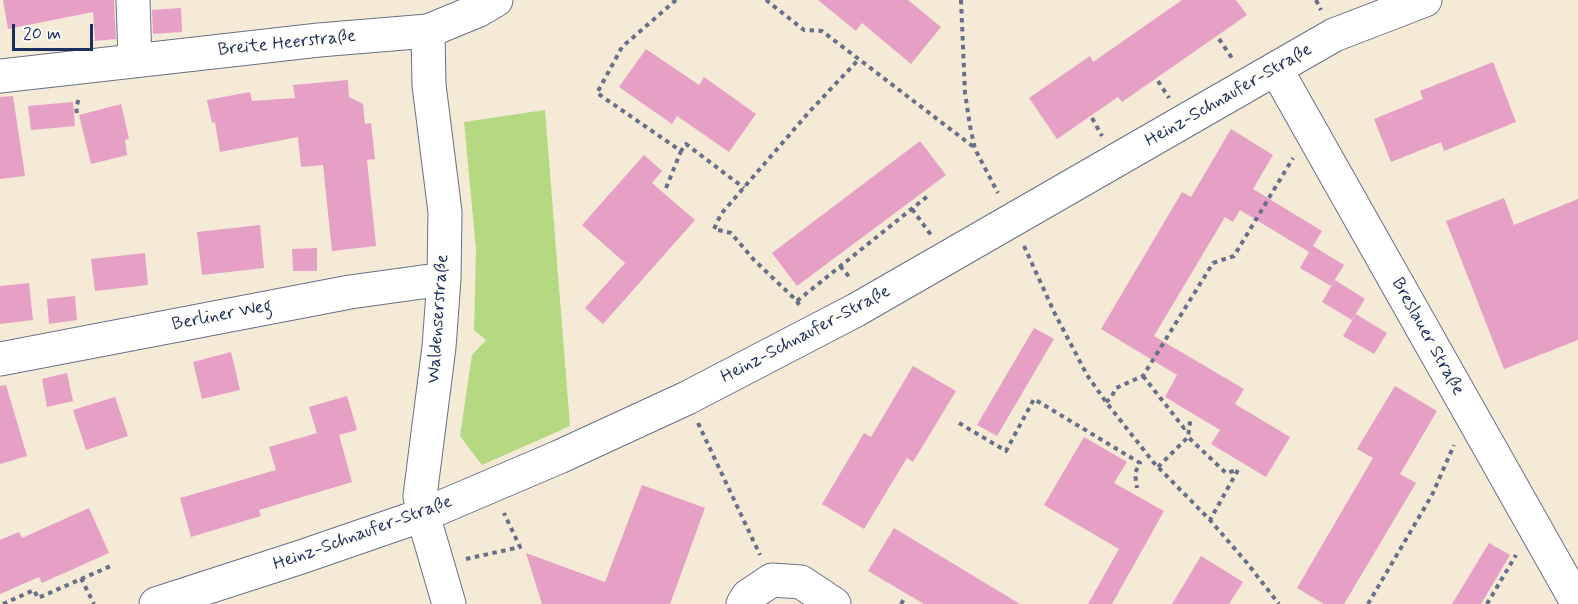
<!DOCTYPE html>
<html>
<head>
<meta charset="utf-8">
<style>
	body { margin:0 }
	#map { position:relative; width:1578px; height:604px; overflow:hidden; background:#f5ead6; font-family:Mynerve,sans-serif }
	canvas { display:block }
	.scale { position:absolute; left:12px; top:24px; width:81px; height:27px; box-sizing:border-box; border:3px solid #1b2f5e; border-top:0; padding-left:8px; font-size:18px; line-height:21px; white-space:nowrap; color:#1b2f5e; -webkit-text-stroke:4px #fdfcf7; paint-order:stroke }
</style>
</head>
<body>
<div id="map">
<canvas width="1578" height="604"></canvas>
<div class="scale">20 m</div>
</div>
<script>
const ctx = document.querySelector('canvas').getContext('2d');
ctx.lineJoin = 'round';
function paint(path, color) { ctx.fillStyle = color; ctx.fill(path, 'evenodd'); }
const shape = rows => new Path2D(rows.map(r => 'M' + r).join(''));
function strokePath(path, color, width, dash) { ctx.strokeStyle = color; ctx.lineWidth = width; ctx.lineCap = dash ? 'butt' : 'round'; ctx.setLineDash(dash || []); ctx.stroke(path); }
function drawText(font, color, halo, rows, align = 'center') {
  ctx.font = font + ' Mynerve,sans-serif'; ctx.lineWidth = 4.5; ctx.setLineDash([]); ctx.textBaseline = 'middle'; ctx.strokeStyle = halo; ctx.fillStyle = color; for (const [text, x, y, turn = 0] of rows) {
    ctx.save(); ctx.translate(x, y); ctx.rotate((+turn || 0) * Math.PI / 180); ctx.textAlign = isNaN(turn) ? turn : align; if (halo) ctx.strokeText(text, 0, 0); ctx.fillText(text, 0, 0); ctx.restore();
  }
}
const green = shape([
	[545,110,570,426,482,465,460,436,472,355,486,340,474,330,476,249,464,122]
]);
const building = shape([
	[3,0,114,0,116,39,95,41,93,12,8,29],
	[818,0,908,0,941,27,911,64,862,23,856,31],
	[1182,0,1236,0,1247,15,1122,102,1118,97,1057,139,1029,98,1090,56,1093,62],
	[181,8,182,32,153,34,152,10],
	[646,49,699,85,704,77,756,114,729,152,677,116,672,124,619,87],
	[1493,62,1516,122,1444,151,1441,142,1391,162,1374,119,1423,99,1420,91],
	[348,80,349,97,363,104,365,124,371,123,375,159,367,160,376,246,332,251,323,165,301,167,298,137,220,152,215,122,212,123,207,100,250,92,252,101,295,98,293,85],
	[13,96,25,176,0,179,0,97],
	[73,102,75,126,31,130,28,106],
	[121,104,129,139,125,140,127,155,91,164,79,115],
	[1231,129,1273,155,1253,189,1322,231,1313,246,1344,265,1331,286,1300,268,1309,252,1240,210,1233,222,1225,217,1154,336,1244,389,1235,404,1290,437,1266,477,1211,444,1220,430,1165,397,1177,375,1101,329,1182,192,1191,197],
	[920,141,946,175,797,286,772,253],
	[644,155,662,171,652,183,695,220,603,324,585,308,625,263,582,225],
	[1504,198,1514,225,1578,199,1578,340,1504,369,1446,221],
	[260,225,264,268,202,275,197,232],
	[317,248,317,271,293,271,292,249],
	[145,253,148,285,95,291,91,259],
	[1335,280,1365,299,1352,320,1322,302],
	[29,283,33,320,0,324,0,286],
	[75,296,77,320,49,324,47,299],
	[1356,314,1387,333,1374,354,1343,336],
	[1034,328,1054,339,997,436,977,425],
	[231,352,240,390,202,399,193,362],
	[913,366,956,391,913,462,907,458,864,529,822,504,864,433,871,437],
	[67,373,73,401,47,407,42,379],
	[6,385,27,456,0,464,0,386],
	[1395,386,1437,411,1400,474,1416,483,1344,604,1324,604,1297,588,1373,458,1357,449],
	[347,396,357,430,339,435,352,482,259,510,261,516,191,537,180,498,276,470,269,447,317,433,309,407],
	[115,397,128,436,86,450,73,410],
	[1084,437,1127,462,1114,483,1164,511,1112,604,1088,604,1119,549,1044,505],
	[642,485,705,508,670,604,542,604,526,553,605,582],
	[89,508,109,553,42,583,39,577,0,594,0,540,19,532,22,538],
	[894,528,1020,604,924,604,868,571],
	[1489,543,1510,555,1481,604,1452,604],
	[1201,556,1243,582,1229,604,1172,604]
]);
const path = shape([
	[676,0,622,47,597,93,681,151,686,144,744,188],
	[766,0,804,30,822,31,975,148],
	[961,0,965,93,970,126,975,149,998,193],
	[1316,0,1321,10],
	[1219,39,1234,61],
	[1158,81,1169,98],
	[77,113,76,107,80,96],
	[1092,118,1102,136],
	[666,188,681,151],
	[912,209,931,235],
	[1024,246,1055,314,1087,375,1106,402,1154,463,1210,520,1247,563,1279,604],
	[840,266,851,279],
	[797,301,929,195],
	[799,305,797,301,754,260,731,233,714,229,721,214,810,111,859,59],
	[1143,376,1184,428,1190,423,1188,437,1226,473,1238,470,1210,520],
	[1106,402,1111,398,1116,388,1143,376,1213,263,1234,256,1293,158],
	[698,423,760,555],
	[959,423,1006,451,1034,399,1140,463,1135,473,1137,488],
	[1158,467,1188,437],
	[466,559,520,547,504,513],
	[81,578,94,604],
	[3,604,34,590,38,598,113,565],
	[901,604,904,599],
	[1368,604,1432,495,1454,445],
	[1487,604,1516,555]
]);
const minor = shape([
	[133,0,135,60],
	[428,31,429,85,445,212,444,279,439,347,420,496,423,515,449,604],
	[1276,69,1578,604],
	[0,76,319,40,428,31,479,10,496,0],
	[0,359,350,292,444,279],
	[156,604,301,557,423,515,559,457,687,398,856,310,1334,35,1425,0],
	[743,604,748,596,772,580,801,582,834,604]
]);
const streetNames = [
	["Breite Heerstraße",287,44,-6],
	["Heinz-Schnaufer-Straße",1229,96,-30],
	["Berliner Weg",222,316,-11],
	["Waldenserstraße",439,319,-86],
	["Heinz-Schnaufer-Straße",806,335,-28],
	["Breslauer Straße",1427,337,61],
	["Heinz-Schnaufer-Straße",363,534,-20]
];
paint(green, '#b5d981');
paint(building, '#e6a0c6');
strokePath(minor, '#677088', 35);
strokePath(path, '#677088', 4, [4.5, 4.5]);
strokePath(minor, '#fff', 33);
drawText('18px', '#1b2f5e', '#fdfcf7', streetNames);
</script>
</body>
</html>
